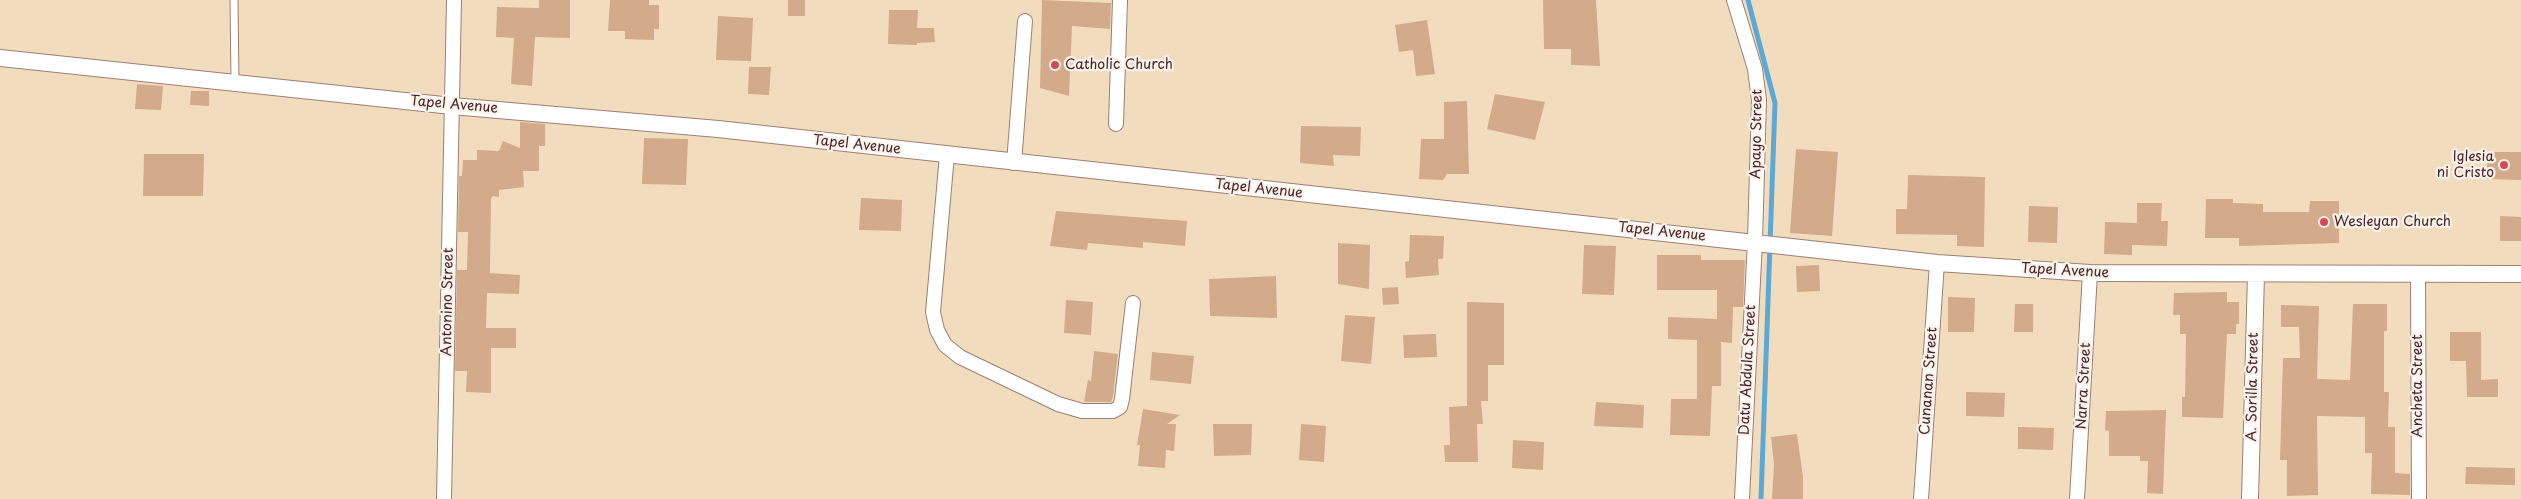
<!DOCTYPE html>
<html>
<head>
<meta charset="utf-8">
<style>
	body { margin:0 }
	canvas { display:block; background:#f2dcbe }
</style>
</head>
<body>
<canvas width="2521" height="499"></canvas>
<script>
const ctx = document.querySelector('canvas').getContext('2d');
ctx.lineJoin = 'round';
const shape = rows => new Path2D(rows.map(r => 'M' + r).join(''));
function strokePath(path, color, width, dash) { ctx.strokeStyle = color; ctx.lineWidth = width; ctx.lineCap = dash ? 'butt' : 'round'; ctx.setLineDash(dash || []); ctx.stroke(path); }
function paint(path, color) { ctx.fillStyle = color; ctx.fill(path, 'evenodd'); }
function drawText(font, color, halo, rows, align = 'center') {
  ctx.font = font + ' "Playpen Sans",sans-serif'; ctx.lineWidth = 4.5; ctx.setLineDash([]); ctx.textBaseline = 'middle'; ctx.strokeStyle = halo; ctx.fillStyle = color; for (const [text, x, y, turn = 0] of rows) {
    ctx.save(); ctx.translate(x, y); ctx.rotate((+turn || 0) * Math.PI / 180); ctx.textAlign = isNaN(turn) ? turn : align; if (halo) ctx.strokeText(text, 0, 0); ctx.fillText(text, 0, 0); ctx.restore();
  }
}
const stream = shape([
	[1748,0,1775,103,1761,499]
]);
const building = shape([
	[539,0,570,0,570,38,535,37,532,86,511,84,514,38,496,37,497,7,539,8],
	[610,0,649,0,649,5,659,5,659,29,654,29,654,40,625,39,625,31,608,31],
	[788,0,805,0,805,16,788,16],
	[1042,0,1111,3,1110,29,1072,26,1069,96,1040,88],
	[1543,0,1596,0,1600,66,1571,65,1571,49,1544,49],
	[889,10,918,10,917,28,934,28,935,42,917,43,917,45,888,44],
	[718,16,753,18,751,61,716,60],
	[1427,20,1435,74,1416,76,1413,50,1399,52,1395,25],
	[749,67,771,67,769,95,748,94],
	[137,84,163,86,161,110,135,109],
	[191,91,209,91,209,106,190,105],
	[1495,94,1545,102,1535,140,1487,129],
	[1467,101,1469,174,1447,174,1443,180,1419,179,1421,139,1444,139,1444,102],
	[520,122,545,124,545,146,539,146,539,171,523,171,524,187,499,190,499,197,493,196,491,199,490,273,520,275,519,294,487,293,486,328,516,328,516,348,491,348,491,393,466,392,467,371,455,371,457,270,467,270,468,232,458,232,459,176,462,176,463,160,477,160,477,150,499,151,503,141,520,148],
	[1301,126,1361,127,1360,156,1333,155,1334,166,1300,163],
	[644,138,688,139,686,185,642,184],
	[1796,149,1838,152,1832,236,1790,233],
	[2487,152,2521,152,2521,180,2487,179],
	[144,154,204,154,203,196,143,196],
	[1908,175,1985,177,1984,247,1957,246,1957,235,1896,234,1896,209,1907,209],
	[861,198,902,200,901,231,859,230],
	[2206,199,2233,199,2233,203,2263,204,2263,212,2309,212,2310,201,2339,201,2339,243,2239,246,2239,238,2205,238],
	[2137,203,2162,203,2161,221,2168,221,2167,246,2132,245,2132,255,2104,254,2105,222,2137,223],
	[2029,206,2058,207,2057,243,2028,242],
	[1056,211,1187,221,1185,246,1143,242,1143,248,1088,243,1087,250,1050,246],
	[2500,216,2521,217,2521,241,2500,241],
	[1410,235,1444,236,1443,259,1438,259,1439,275,1406,278,1405,262,1409,261],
	[1338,243,1370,245,1369,289,1338,284],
	[1584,245,1616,246,1614,295,1582,294],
	[1657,255,1701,255,1701,260,1745,260,1743,307,1733,307,1732,343,1721,342,1721,386,1712,386,1710,436,1670,435,1671,399,1697,399,1697,340,1668,339,1668,317,1717,319,1717,290,1657,290],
	[1819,265,1820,291,1797,292,1796,266],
	[1276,276,1277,318,1210,316,1209,279],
	[1398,287,1399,304,1383,305,1382,288],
	[2227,292,2227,302,2239,302,2239,324,2236,324,2236,334,2227,334,2223,418,2182,417,2182,397,2185,397,2186,334,2180,334,2180,315,2173,315,2174,293],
	[1948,297,1975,298,1974,332,1948,332],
	[1066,300,1093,302,1091,335,1064,333],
	[1467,302,1504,303,1504,365,1488,365,1488,401,1481,401,1483,424,1477,424,1478,462,1445,462,1444,445,1450,445,1449,407,1467,406],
	[2015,304,2033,304,2033,332,2014,332],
	[2353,304,2387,304,2387,331,2384,331,2384,392,2389,392,2388,427,2395,427,2395,473,2410,474,2410,495,2371,494,2372,453,2365,453,2365,417,2317,416,2318,495,2287,496,2287,460,2280,460,2283,358,2300,358,2299,327,2281,327,2281,305,2319,306,2317,379,2350,380],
	[1345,315,1375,317,1371,364,1341,361],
	[2450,332,2481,332,2481,380,2498,379,2498,397,2467,397,2466,361,2450,361],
	[1436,334,1437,357,1404,358,1403,335],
	[1094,351,1118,354,1113,397,1111,402,1084,402,1088,380,1091,381],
	[1152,352,1194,356,1191,384,1150,380],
	[1966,392,2005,393,2004,417,1966,416],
	[1596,402,1644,405,1643,428,1594,426],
	[1143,409,1180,415,1167,424,1176,424,1174,451,1166,450,1165,468,1138,466,1140,445,1137,445],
	[2166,410,2163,494,2147,493,2148,461,2140,461,2140,456,2109,456,2109,431,2105,430,2106,411],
	[1213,424,1252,424,1251,455,1214,456],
	[1301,424,1326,426,1324,462,1299,460],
	[2018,427,2054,428,2053,450,2018,449],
	[1797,434,1803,477,1803,499,1772,499,1774,465,1771,437],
	[1513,440,1544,442,1543,470,1512,468],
	[2466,467,2515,468,2515,485,2465,484]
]);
const service = shape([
	[234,0,235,83]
]);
const minor = shape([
	[1734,0,1755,69,1759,100,1755,241,1742,499],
	[1116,124,1120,0],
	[947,155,933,312,937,330,945,345,960,357,1058,404,1082,411,1113,411,1120,407,1122,399,1133,303],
	[1014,163,1025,21],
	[2418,273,2419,499],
	[444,499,454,0],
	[1921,499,1937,263],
	[2077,499,2090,273]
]);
const tertiary = shape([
	[0,58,452,106,718,129,1937,263,2090,273,2521,274],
	[2250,499,2256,274]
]);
const markers = [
	[1055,65,5,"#d1495b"],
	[2504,165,5,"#d1495b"],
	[2324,222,5,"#d1495b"]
];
const poiNames = [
	["Catholic Church",1065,65],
	["Iglesia",2494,157,"right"],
	["ni Cristo",2494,173,"right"],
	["Wesleyan Church",2334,222]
];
const streetNames = [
	["Tapel Avenue",454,105,5],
	["Apayo Street",1757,134,-89],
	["Tapel Avenue",857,145,6],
	["Tapel Avenue",1259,189,6],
	["Tapel Avenue",1662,232,6],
	["Tapel Avenue",2065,271,3],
	["Antonino Street",448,302,-89],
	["Datu Abdula Street",1748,370,-87],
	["Cunanan Street",1929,381,-86],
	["Narra Street",2084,386,-87],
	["Ancheta Street",2418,386,-90],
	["A. Sorilla Street",2253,387,-89]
];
strokePath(stream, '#5da9d6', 5);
paint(building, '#d3ab8b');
strokePath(service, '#9e7e74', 9);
strokePath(minor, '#9e7e74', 16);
strokePath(tertiary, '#9e7e74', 18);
strokePath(service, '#fff', 7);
strokePath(minor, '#fff', 14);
strokePath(tertiary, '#fff', 16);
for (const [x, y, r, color] of markers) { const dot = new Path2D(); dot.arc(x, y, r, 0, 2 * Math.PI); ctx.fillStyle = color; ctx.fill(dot); strokePath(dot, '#f7f3e8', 2); }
drawText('14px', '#4a1f2b', '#f7f3e8', poiNames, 'left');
drawText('14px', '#4a1f2b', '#f7f3e8', streetNames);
</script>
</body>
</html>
